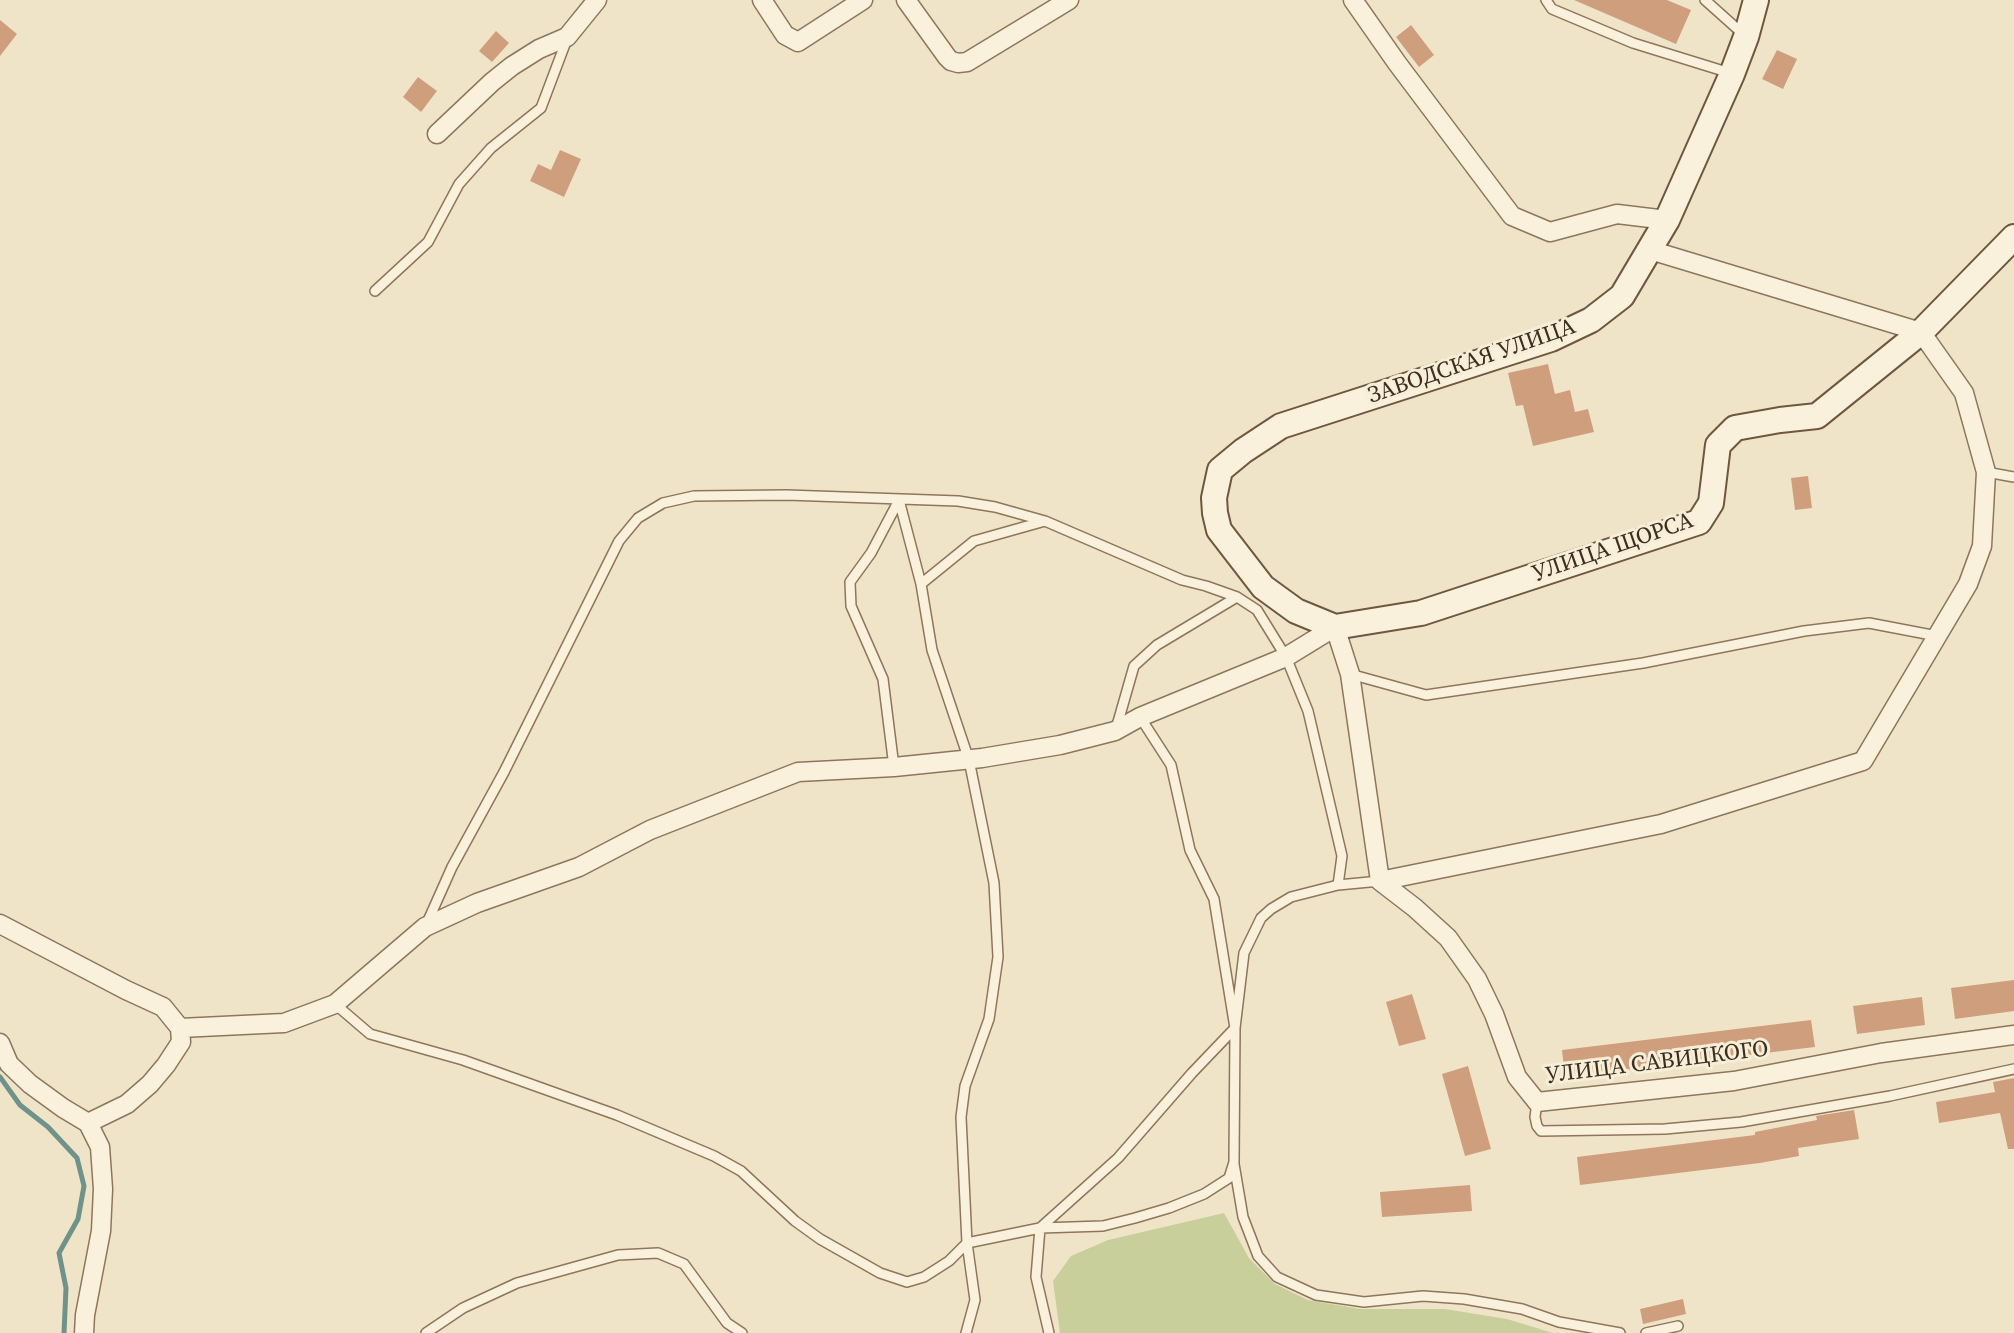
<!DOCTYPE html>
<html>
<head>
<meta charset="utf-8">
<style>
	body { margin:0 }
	canvas { display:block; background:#f0e4c8 }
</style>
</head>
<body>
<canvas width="2014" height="1333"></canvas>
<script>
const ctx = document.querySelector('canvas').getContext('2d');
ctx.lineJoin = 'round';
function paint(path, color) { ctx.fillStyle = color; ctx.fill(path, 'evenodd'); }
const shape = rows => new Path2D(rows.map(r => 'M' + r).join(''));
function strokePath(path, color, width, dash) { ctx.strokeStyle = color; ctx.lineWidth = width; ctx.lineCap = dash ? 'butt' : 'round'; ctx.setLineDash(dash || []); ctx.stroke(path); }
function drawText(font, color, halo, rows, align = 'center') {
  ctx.font = font + ' "Source Serif 4",serif'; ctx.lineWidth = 6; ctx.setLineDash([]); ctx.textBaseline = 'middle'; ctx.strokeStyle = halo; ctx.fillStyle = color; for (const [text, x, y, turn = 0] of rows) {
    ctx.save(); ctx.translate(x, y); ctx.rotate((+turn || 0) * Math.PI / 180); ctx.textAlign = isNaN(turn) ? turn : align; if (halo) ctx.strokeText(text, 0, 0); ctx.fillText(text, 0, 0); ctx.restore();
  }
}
const green = shape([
	[1224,1213,1249,1258,1275,1284,1308,1300,1360,1309,1445,1309,1507,1319,1553,1333,1060,1333,1053,1281,1071,1256,1108,1240]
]);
const stream = shape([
	[0,1077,20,1105,48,1127,77,1158,84,1186,78,1219,59,1253,66,1288,64,1333]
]);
const building = shape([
	[1574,0,1667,0,1691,10,1676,44],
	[0,20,17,34,0,56],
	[1411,25,1434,55,1419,67,1396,37],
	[496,31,509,43,492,62,479,51],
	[1777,50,1797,59,1783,89,1762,79],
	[418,77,437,91,421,112,403,97],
	[560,150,581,159,564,197,530,181,538,164,551,170],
	[1548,364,1555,394,1570,390,1575,412,1588,409,1594,432,1533,446,1523,405,1516,406,1508,373],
	[1808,476,1812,508,1795,510,1791,478],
	[2014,980,2014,1011,1955,1019,1951,988],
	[1412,994,1426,1039,1399,1046,1386,1002],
	[1922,997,1925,1025,1857,1034,1853,1006],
	[1811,1020,1815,1047,1565,1077,1562,1050],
	[1468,1066,1491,1149,1465,1156,1442,1074],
	[2014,1078,2014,1149,2008,1149,2000,1113,1939,1123,1936,1102,1995,1092,1993,1082],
	[1854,1110,1859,1139,1798,1148,1799,1156,1760,1163,1580,1185,1577,1157,1755,1135,1755,1132,1817,1120,1816,1116],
	[1470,1185,1472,1211,1382,1217,1380,1192],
	[1683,1299,1686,1314,1643,1324,1640,1309]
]);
const lane = shape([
	[1546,0,1552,9,1633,43,1730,73],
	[1705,0,1743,34],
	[375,291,428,242,459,184,491,148,541,108,567,39],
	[1986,472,2014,477],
	[899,500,921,584,932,650,969,760,994,883,998,957,989,1019,965,1086,961,1117,967,1243,975,1300,966,1333],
	[921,584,974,541,1045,521],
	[1350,674,1426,695,1643,663,1804,631,1869,623,1937,636],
	[1116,729,1134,666,1157,645,1237,597],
	[894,767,883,679,851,606,850,582,871,553,899,500],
	[427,923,452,867,504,772,619,541,638,518,663,503,694,496,787,495,958,501,995,507,1045,521,1182,580,1206,586,1237,597,1257,610,1286,657,1308,711,1342,856,1338,885],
	[335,1004,370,1034,463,1060,617,1115,714,1156,741,1171,795,1221,820,1239,880,1273,907,1282,924,1277,949,1261,967,1243,1040,1228,1103,1226,1135,1218,1169,1208,1204,1194,1229,1178,1234,1162,1235,1028,1244,953,1261,918,1271,909,1291,897,1338,885,1380,881],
	[1537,1102,1535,1117,1537,1126,1541,1131,1665,1129,1741,1122,1890,1096,2014,1069],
	[1234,1164,1243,1217,1258,1256,1277,1277,1316,1295,1364,1302,1423,1296,1464,1299,1522,1309,1559,1322,1620,1333],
	[426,1333,463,1308,517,1283,618,1255,658,1253,684,1264,727,1323,742,1333],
	[1049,1333,1036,1277,1040,1228,1118,1158,1192,1073,1235,1028,1214,899,1190,850,1171,765,1140,717],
	[1646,1333,1678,1326]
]);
const street = shape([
	[762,0,785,35,798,42,863,0],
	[906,0,947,57,951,61,958,63,967,62,1069,0],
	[1353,0,1397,63,1512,216,1550,232,1617,214,1667,220],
	[437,134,492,82,512,66,539,49,567,37,597,0],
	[1380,881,1661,824,1863,761,1968,584,1982,546,1986,472,1964,393,1921,332,1650,250],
	[1380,881,1415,908,1448,938,1477,979,1494,1014,1517,1077,1537,1102,1734,1081,1881,1053,2014,1035],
	[0,924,126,990,163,1007,180,1028,181,1042,166,1065,150,1084,127,1104,88,1123],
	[180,1028,284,1023,335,1004,425,927,477,903,579,867,650,830,798,772,894,767,982,758,1060,745,1115,731,1140,717,1286,657,1335,627,1350,674,1380,881],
	[0,1043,9,1064,30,1084,63,1108,88,1123,100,1147,103,1189,101,1231,85,1315,84,1333]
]);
const secondary = shape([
	[1756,0,1746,37,1732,74,1667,220,1622,296,1591,320,1551,339,1281,426,1243,451,1220,470,1214,498,1215,513,1219,530,1263,587,1296,611,1335,627,1421,613,1699,522,1711,503,1718,445,1735,428,1780,420,1817,416,1921,332,2014,237]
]);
const streetNames = [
	["ЗАВОДСКАЯ УЛИЦА",1472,362,-19],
	["УЛИЦА ЩОРСА",1613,548,-19],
	["УЛИЦА САВИЦКОГО",1657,1063,-7]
];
paint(green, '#c9cf9b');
strokePath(stream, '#6f938a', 5);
paint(building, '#cf9f7d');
strokePath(lane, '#8d765c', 12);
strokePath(street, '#8d765c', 21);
strokePath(secondary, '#6f573f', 28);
strokePath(lane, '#faf1dc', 9);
strokePath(street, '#faf1dc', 18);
strokePath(secondary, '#faf1dc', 24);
drawText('23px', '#3d2e20', '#f7eed8', streetNames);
</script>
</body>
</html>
